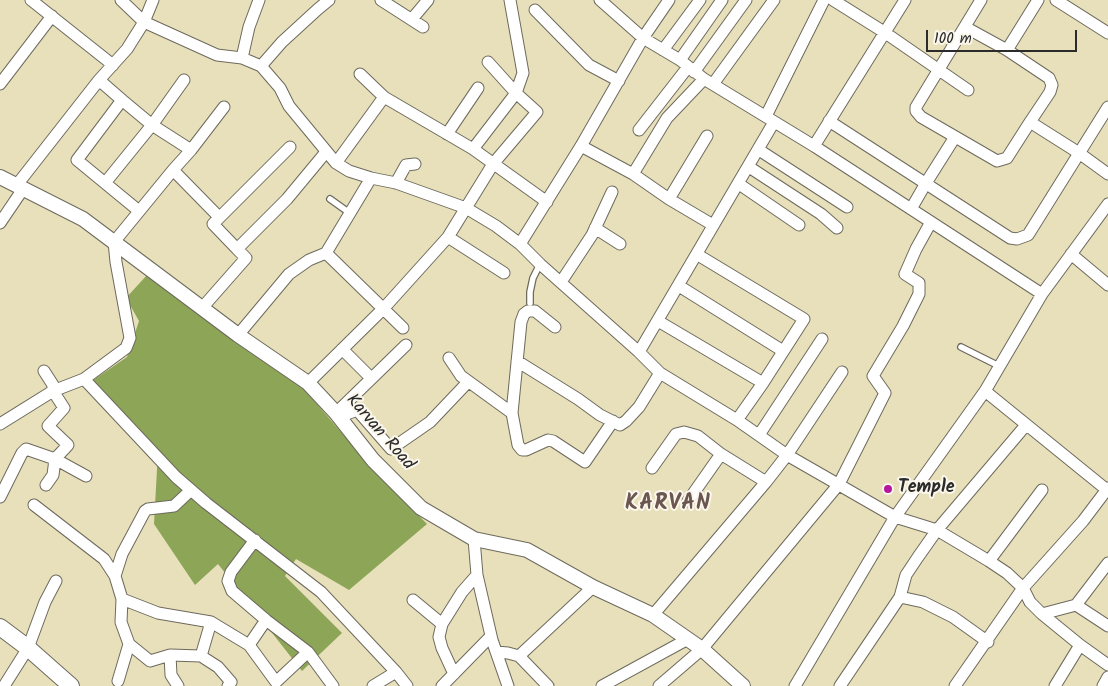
<!DOCTYPE html>
<html>
<head>
<meta charset="utf-8">
<style>
	body { margin:0 }
	#map { position:relative; width:1108px; height:686px; overflow:hidden; background:#e8e0bb; font-family:Kalam,sans-serif }
	canvas { display:block }
	.scale { position:absolute; left:926px; top:30px; width:151px; height:22px; box-sizing:border-box; border:2px solid #2b2b2b; border-top:0; padding-left:6px; font-size:15px; line-height:18px; white-space:nowrap; color:#2b2b2b; -webkit-text-stroke:4px #fbf7ec; paint-order:stroke }
</style>
</head>
<body>
<div id="map">
<canvas width="1108" height="686"></canvas>
<div class="scale">100 m</div>
</div>
<script>
const ctx = document.querySelector('canvas').getContext('2d');
ctx.lineJoin = 'round';
function paint(path, color) { ctx.fillStyle = color; ctx.fill(path, 'evenodd'); }
const shape = rows => new Path2D(rows.map(r => 'M' + r).join(''));
function strokePath(path, color, width, dash) { ctx.strokeStyle = color; ctx.lineWidth = width; ctx.lineCap = dash ? 'butt' : 'round'; ctx.setLineDash(dash || []); ctx.stroke(path); }
function drawText(font, color, halo, rows, align = 'center') {
  ctx.font = font + ' Kalam,sans-serif'; ctx.lineWidth = 4; ctx.setLineDash([]); ctx.textBaseline = 'middle'; ctx.strokeStyle = halo; ctx.fillStyle = color; for (const [text, x, y, turn = 0] of rows) {
    ctx.save(); ctx.translate(x, y); ctx.rotate((+turn || 0) * Math.PI / 180); ctx.textAlign = isNaN(turn) ? turn : align; if (halo) ctx.strokeText(text, 0, 0); ctx.fillText(text, 0, 0); ctx.restore();
  }
}
const forest = shape([
	[147,275,304,389,371,467,427,524,349,590,296,559,285,576,342,633,302,671,218,564,195,585,154,524,158,451,89,383,127,357,139,321,126,298]
]);
const service = shape([
	[330,199,351,214],
	[530,303,530,292,533,278,540,264],
	[961,347,999,366]
]);
const minor = shape([
	[31,0,113,65],
	[121,0,144,22,217,55,242,58,261,66,280,88,289,106,336,163,349,171,371,178,396,183,466,208,496,226,520,244,540,264,639,352,660,373,737,420,787,455,895,517,937,530,989,561,1007,573,1023,588,1030,602,1042,614,1080,645,1108,665],
	[381,0,423,27],
	[600,0,643,38,680,60,704,79,814,146,1042,294],
	[833,0,884,32,968,90],
	[981,0,916,107,916,111,921,117,997,161,1007,158,1030,122],
	[1056,0,1108,33],
	[535,10,589,65,619,81],
	[412,19,428,0],
	[965,27,1007,50,1049,78,1052,85,1050,92,1030,122,1079,153,1108,174],
	[663,50,700,0],
	[1007,50,1038,0],
	[242,58,249,27,259,0],
	[680,60,722,0],
	[261,66,282,42,318,9,329,0],
	[694,72,746,0],
	[360,74,384,97,473,149,547,202],
	[99,80,122,100,77,160,139,211],
	[0,84,52,16],
	[713,84,774,0],
	[122,100,152,125,184,80],
	[766,116,824,0],
	[829,121,1010,238,1017,239,1028,235,1108,107],
	[639,130,688,67],
	[447,134,478,88],
	[581,146,633,174,669,199,713,225],
	[814,146,905,0],
	[473,149,516,93,523,73,510,0],
	[759,150,847,207],
	[336,163,384,97],
	[749,167,821,214,837,228],
	[633,174,667,118,704,79],
	[371,178,326,253,403,328],
	[105,183,152,125,191,150],
	[396,183,406,165,415,164],
	[739,184,799,225],
	[16,186,99,80,127,49,144,22,153,0],
	[669,199,707,136],
	[911,209,926,183,955,137],
	[219,217,173,170,191,150,224,107],
	[0,223,23,189],
	[595,228,620,244],
	[448,237,504,273],
	[520,244,581,146,643,38,669,0],
	[237,249,213,224,290,147],
	[1071,254,1108,285],
	[698,255,804,319,763,383,737,420],
	[561,282,592,235,612,192],
	[679,286,783,351],
	[202,308,246,258,237,249,287,199,326,152],
	[658,321,763,383],
	[555,327,535,311,528,311,524,314,521,322,512,413,518,445,522,450,526,450,548,440,553,441,585,462,613,421],
	[238,335,289,274,309,260,326,253],
	[342,349,371,378],
	[639,352,774,122],
	[449,358,461,376,512,413],
	[517,361,578,399,600,415,620,425,626,421,639,407,660,373],
	[44,371,53,385,53,391,64,408,48,426,68,445,55,459,53,475,46,485],
	[84,379,126,348,130,338,116,262,114,242,173,170],
	[308,383,384,308,448,237,493,164,537,112,516,93,488,62],
	[985,391,1107,490],
	[336,413,406,345],
	[339,417,357,410,391,449,430,422,468,382],
	[0,424,53,391,84,379,176,477,206,503,321,592,396,672,407,686],
	[759,435,822,339],
	[652,468,676,434,684,432,698,436,721,454,766,482],
	[0,497,22,453,26,449,55,459,86,476],
	[688,501,721,454],
	[34,505,104,559,115,576,122,599],
	[474,539,477,575,492,640,508,686],
	[255,540,231,572,228,581,232,591,266,620],
	[989,561,1042,490],
	[115,576,122,554,145,511,148,509,174,506,191,490],
	[900,597,923,602,953,617,988,642],
	[413,600,442,624],
	[1076,605,1108,563],
	[1042,614,1076,605,1108,626],
	[653,615,766,482,787,455,842,372],
	[308,652,276,682,249,645,266,620,308,652,333,686],
	[496,652,508,653,519,656,548,686],
	[170,655,150,661,129,644,121,622,122,599,158,613,211,622],
	[201,656,211,622,249,645],
	[519,656,593,587],
	[454,674,442,648,439,637,442,624,462,592,477,575],
	[118,681,129,644],
	[4,686,28,648,45,602,56,581],
	[178,686,171,675,170,655,201,656,218,667,231,682,228,686],
	[373,686,396,672],
	[442,686,491,636],
	[602,686,688,639],
	[659,686,702,649,839,484,885,393,873,376,903,326,919,294,919,283,905,274,916,249,931,222],
	[795,686,895,517,985,391,1042,294,1108,204],
	[840,686,900,597,906,575,918,557,937,530,1026,425],
	[955,686,1023,588,1083,521,1108,488],
	[1055,686,1080,645],
	[1103,686,1108,677]
]);
const tertiary = shape([
	[0,177,83,219,238,335,308,383,336,413,373,460,421,508,474,539,527,550,593,587,653,615,702,649,743,686]
]);
const secondary = shape([
	[0,627,28,648,71,686]
]);
const markers = [
	[888,489,5,"#b5179e"]
];
const streetNames = [
	["Karvan Road",379,433,49]
];
const poiNames = [
	["Temple",898,489]
];
const districtNames = [
	["KARVAN",668,505]
];
paint(forest, '#8ca557');
strokePath(service, '#6d6a5d', 8);
strokePath(minor, '#6d6a5d', 13);
strokePath(tertiary, '#6d6a5d', 16);
strokePath(secondary, '#6d6a5d', 18);
strokePath(service, '#fff', 5.5);
strokePath(minor, '#fff', 11);
strokePath(tertiary, '#fff', 14);
strokePath(secondary, '#fff', 16);
for (const [x, y, r, color] of markers) { const dot = new Path2D(); dot.arc(x, y, r, 0, 2 * Math.PI); ctx.fillStyle = color; ctx.fill(dot); strokePath(dot, '#fbf7ec', 2); }
drawText('18px', '#2b2b2b', '#fbf7ec', streetNames);
drawText('bold 18px', '#2b2b2b', '#fbf7ec', poiNames, 'left');
ctx.letterSpacing = '1px';
drawText('bold 22px', '#6b5650', '#fbf7ec', districtNames);
ctx.letterSpacing = '0px';
</script>
</body>
</html>
